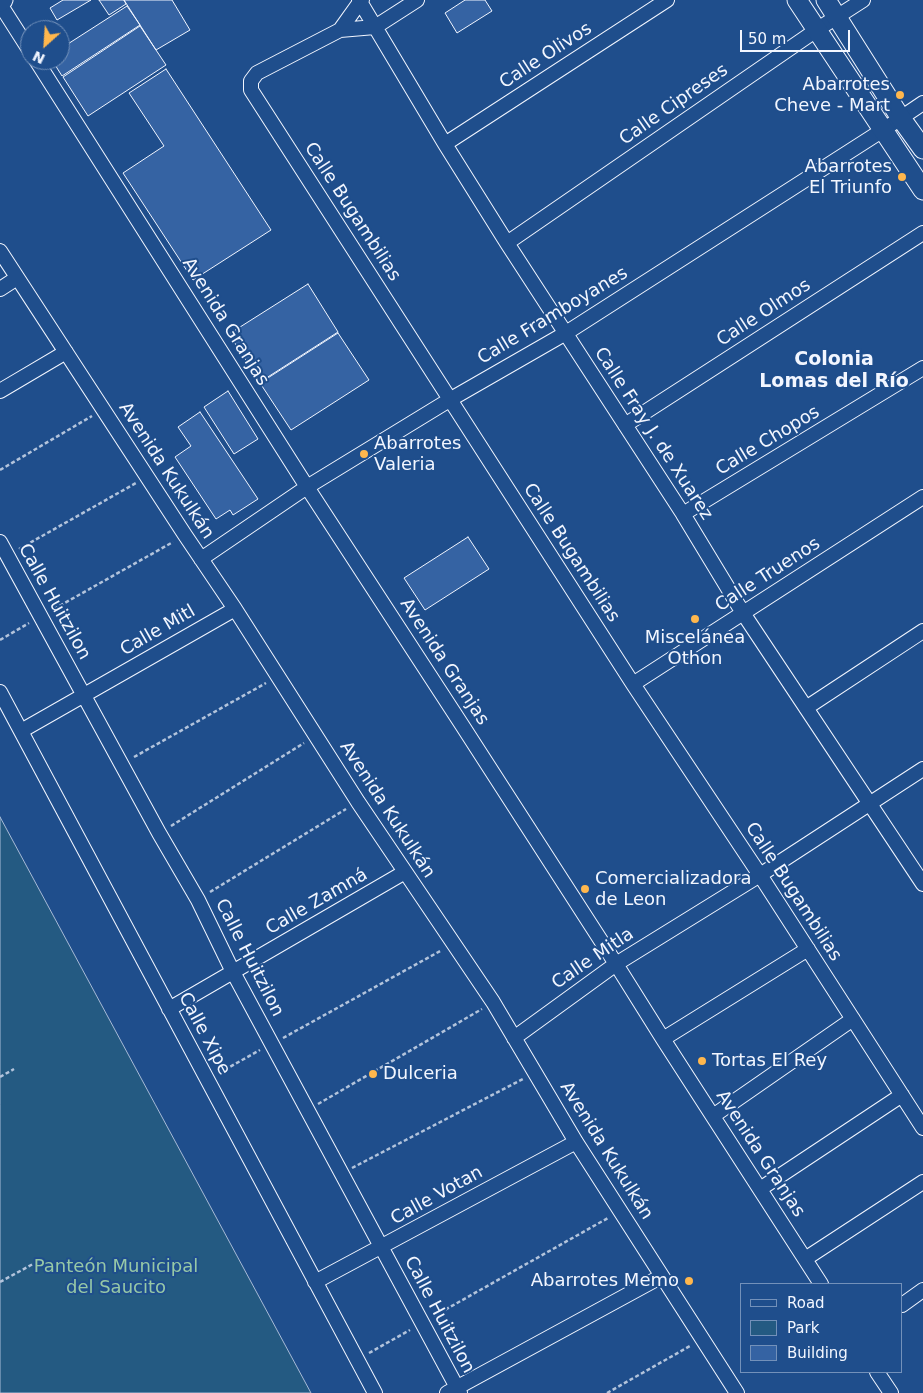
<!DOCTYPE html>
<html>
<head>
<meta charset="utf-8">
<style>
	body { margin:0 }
	#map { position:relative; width:923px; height:1393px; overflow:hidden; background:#1f4e8c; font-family:"DejaVu Sans",sans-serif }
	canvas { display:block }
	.legend { position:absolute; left:740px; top:1283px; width:162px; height:90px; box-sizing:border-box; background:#1f4e8c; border:1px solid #7391ba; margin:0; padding:6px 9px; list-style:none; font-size:15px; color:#f2f6ff }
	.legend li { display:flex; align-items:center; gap:10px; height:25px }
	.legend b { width:25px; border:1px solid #7391ba }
	.north { position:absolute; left:20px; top:20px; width:50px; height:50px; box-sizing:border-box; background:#1f4e8c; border:1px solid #7391ba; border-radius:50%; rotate:206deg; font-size:14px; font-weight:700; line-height:20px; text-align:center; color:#f2f6ff }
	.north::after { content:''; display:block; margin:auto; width:18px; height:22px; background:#ffb74d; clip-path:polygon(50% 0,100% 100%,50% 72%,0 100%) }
	.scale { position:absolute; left:740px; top:30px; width:110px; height:22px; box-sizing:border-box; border:2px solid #f2f6ff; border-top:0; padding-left:6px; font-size:15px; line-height:18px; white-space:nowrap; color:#f2f6ff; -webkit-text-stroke:4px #1f4e8c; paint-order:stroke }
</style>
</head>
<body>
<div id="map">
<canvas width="923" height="1393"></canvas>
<ul class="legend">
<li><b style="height:6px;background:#1f4e8c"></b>Road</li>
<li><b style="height:14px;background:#245a82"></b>Park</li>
<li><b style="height:14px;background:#3563a3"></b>Building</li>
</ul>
<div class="north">N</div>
<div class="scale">50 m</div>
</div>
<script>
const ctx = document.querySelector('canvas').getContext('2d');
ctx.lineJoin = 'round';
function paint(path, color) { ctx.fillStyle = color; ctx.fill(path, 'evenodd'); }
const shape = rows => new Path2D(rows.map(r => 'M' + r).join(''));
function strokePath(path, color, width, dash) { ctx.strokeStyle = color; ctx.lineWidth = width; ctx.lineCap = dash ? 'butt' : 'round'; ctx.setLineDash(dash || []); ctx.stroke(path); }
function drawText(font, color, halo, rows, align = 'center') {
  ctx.font = font + ' "DejaVu Sans",sans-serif'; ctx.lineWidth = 4; ctx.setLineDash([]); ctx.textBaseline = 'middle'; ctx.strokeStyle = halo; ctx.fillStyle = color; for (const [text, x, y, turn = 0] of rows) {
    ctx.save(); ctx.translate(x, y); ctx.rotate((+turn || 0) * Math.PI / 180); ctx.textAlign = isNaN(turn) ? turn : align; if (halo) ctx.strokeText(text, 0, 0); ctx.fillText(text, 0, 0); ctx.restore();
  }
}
const green = shape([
	[0,817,311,1393,0,1393,0,817]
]);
const building = shape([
	[63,0,91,0,57,20,50,8,63,0],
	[99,0,124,0,126,4,109,15,99,0],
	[124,0,172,0,190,30,156,50,124,0],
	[465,0,485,0,492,11,457,33,445,13,465,0],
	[127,6,140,25,62,76,52,60,60,60,60,49,127,6],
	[140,26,166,65,88,116,63,77,140,26],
	[166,69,271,230,193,280,123,173,164,146,129,93,166,69],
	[308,284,338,332,260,382,229,334,308,284],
	[338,333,369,380,291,430,260,383,338,333],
	[228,391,258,439,234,454,204,407,228,391],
	[200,412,258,499,233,515,230,510,216,519,175,457,191,446,178,427,200,412],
	[468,537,489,569,425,610,404,578,468,537]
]);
const path = shape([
	[0,470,92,416],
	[19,549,136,483],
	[54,609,173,542],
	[0,640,29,623],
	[134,757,266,683],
	[171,826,304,743],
	[210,892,346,809],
	[283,1038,442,950],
	[219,1073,260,1050],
	[0,1077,14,1069],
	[318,1104,482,1009],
	[352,1168,523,1079],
	[0,1282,33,1264],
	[434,1316,608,1218],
	[369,1353,410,1330],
	[607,1393,690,1346]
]);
const street = shape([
	[359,0,445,144,507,243,683,514,743,613,923,884],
	[417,0,375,27,340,30,257,73,251,81,251,90,633,684,760,875,923,1128],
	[0,4,30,51],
	[340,30,360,2,362,0],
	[36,60,307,487,462,725,616,964,663,1039,821,1284],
	[445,144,667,0],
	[507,243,818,29,863,0],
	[0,251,185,535,235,609,358,802,493,1002,576,1142,737,1393],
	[0,289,17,278],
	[0,391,66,352],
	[625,425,923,233],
	[683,514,923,368],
	[0,542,159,833,198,900,233,972,460,1393],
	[201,559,307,487,451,399,566,333,883,130,923,103],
	[633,684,923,497],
	[0,692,375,1393],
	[806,708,923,631],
	[21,731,235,609],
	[169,1009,405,872],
	[514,1038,616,964,760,875,923,769],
	[663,1039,808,949],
	[713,1116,853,1019],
	[760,1189,902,1095],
	[805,1259,923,1182],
	[315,1282,576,1142],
	[902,1305,923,1290],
	[877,1372,891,1393],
	[447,1393,662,1276]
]);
const secondary = shape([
	[797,0,923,190],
	[826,0,900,117,923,149],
	[0,2,3,0]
]);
const markers = [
	[900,95,5,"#ffb74d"],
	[902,177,5,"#ffb74d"],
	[364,454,5,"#ffb74d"],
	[695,619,5,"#ffb74d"],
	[585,889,5,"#ffb74d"],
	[702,1061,5,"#ffb74d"],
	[373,1074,5,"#ffb74d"],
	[689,1281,5,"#ffb74d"]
];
const streetNames = [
	["Calle Olivos",546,56,-33],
	["Calle Cipreses",674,105,-35],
	["Calle Bugambilias",352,212,57],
	["Calle Olmos",764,313,-33],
	["Calle Framboyanes",553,316,-31],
	["Avenida Granjas",225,322,58],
	["Calle Fray J. de Xuarez",653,434,57],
	["Calle Chopos",768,441,-31],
	["Avenida Kukulkán",166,471,57],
	["Calle Bugambilias",571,553,57],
	["Calle Truenos",768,575,-33],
	["Calle Huitzilon",54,602,61],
	["Calle Mitl",158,631,-30],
	["Avenida Granjas",444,662,57],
	["Avenida Kukulkán",387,810,57],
	["Calle Bugambilias",793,892,57],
	["Calle Zamná",317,902,-30],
	["Calle Huitzilon",249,958,63],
	["Calle Mitla",593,959,-34],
	["Calle Xipe",204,1034,62],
	["Avenida Kukulkán",606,1151,58],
	["Avenida Granjas",760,1154,57],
	["Calle Votan",437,1196,-29],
	["Calle Huitzilon",439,1315,62]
];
const poiNames = [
	["Abarrotes",890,85,"right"],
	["Cheve - Mart",890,106,"right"],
	["Abarrotes",892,167,"right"],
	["El Triunfo",892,188,"right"],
	["Abarrotes",374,444],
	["Valeria",374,465],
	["Miscelánea",695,638,"center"],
	["Othon",695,659,"center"],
	["Comercializadora",595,879],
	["de Leon",595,900],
	["Tortas El Rey",712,1061],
	["Dulceria",383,1074],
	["Abarrotes Memo",679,1281,"right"]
];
const parkNames = [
	["Panteón Municipal",116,1267],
	["del Saucito",116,1288]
];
const neighbourhoodNames = [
	["Colonia",834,360],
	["Lomas del Río",834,382]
];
paint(green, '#245a82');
strokePath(green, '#a8bbd7', 1);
paint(building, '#3563a3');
strokePath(building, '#f2f6ff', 1);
strokePath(street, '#f2f6ff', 16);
strokePath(secondary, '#f2f6ff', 21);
strokePath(path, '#b3c4dc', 2.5, [4, 2.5]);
strokePath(street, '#1f4e8c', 14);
strokePath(secondary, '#1f4e8c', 19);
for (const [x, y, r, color] of markers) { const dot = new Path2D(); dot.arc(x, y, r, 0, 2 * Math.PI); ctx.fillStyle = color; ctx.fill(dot); strokePath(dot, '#1f4e8c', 2); }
drawText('18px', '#f2f6ff', '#1f4e8c', streetNames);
drawText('18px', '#f2f6ff', '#1f4e8c', poiNames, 'left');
drawText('18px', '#97c8a6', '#1f4e8c', parkNames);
drawText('bold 19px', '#f2f6ff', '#1f4e8c', neighbourhoodNames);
</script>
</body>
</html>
